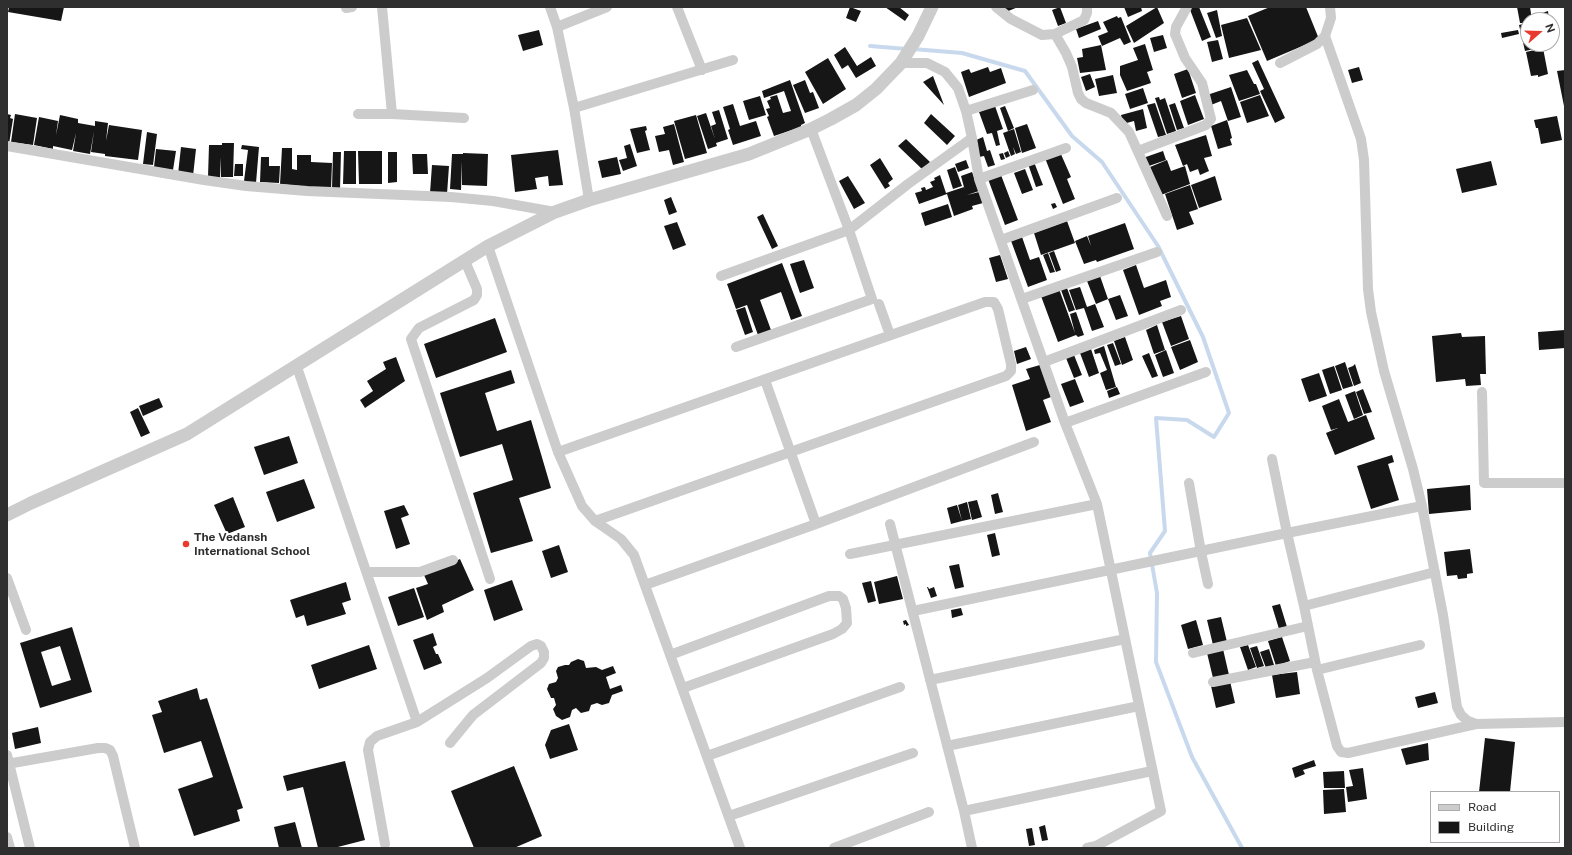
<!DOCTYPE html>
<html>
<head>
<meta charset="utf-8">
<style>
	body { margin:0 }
	#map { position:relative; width:1572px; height:855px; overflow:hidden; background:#fff; font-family:"Public Sans",sans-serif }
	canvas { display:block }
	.frame { position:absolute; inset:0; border:8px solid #2f2f2f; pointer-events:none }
	.legend { position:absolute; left:1430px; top:791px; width:130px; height:52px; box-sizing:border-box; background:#fff; border:1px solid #acacac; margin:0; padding:5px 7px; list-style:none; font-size:12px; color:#2f2f2f }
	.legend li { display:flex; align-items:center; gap:8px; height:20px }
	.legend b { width:20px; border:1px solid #acacac }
	.north { position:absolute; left:1520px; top:12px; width:40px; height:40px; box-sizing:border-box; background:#fff; border:1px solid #acacac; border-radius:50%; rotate:70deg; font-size:11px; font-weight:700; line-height:16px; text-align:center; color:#2f2f2f }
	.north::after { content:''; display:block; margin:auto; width:14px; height:18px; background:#e93a2e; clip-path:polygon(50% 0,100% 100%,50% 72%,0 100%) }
</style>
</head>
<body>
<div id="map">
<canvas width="1572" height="855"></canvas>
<div class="frame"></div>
<ul class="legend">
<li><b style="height:5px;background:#ccc"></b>Road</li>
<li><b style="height:11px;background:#161616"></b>Building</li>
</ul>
<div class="north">N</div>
</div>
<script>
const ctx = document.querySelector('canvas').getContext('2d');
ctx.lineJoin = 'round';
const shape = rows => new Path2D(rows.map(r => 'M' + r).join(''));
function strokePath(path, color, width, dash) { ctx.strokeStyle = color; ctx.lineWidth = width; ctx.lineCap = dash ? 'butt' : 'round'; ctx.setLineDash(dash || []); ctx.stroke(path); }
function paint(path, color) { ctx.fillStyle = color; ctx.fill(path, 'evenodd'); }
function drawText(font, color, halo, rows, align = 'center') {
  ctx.font = font + ' "Public Sans",sans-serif'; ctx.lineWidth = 4; ctx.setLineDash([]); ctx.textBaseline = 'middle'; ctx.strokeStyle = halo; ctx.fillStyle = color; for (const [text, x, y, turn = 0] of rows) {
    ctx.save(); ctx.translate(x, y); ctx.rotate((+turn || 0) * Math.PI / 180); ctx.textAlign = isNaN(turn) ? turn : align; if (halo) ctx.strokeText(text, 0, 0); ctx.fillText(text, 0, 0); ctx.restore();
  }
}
const stream = shape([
	[870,46,907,49],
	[913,49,962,53,1025,71,1072,136,1102,162,1158,246,1203,337,1229,413,1214,437,1187,420,1156,418,1165,531,1150,553,1157,593,1156,662,1192,757,1242,848]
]);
const building = shape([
	[9,7,64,7,61,21,8,12],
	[850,7,861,11,856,22,846,18],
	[885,7,899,7,909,15,905,21],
	[1004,7,1018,7,1006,12],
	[1060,7,1066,23,1058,26,1052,10],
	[1124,7,1141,7,1142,11,1128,17],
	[1157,7,1164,23,1134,43,1126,26],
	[1189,7,1199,7,1211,37,1202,41],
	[1270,7,1306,7,1319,39,1267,61,1248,16],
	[1517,7,1530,7,1532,20,1528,20,1528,44,1542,44,1543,47,1525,51,1519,25,1527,23,1520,23],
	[1217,10,1222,36,1216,38,1207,13],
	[1548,11,1549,20,1543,20,1542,13],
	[1117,16,1118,18,1121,17,1131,42,1124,45,1120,38,1102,46,1098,36,1108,32,1103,22],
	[1247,18,1261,50,1229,58,1221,25],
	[1098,21,1101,29,1079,38,1076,29],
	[539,30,543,45,523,51,518,35],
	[1518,30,1519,34,1502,38,1501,33],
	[1163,35,1167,48,1154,52,1150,38],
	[1218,40,1223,59,1212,62,1207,42],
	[1145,44,1153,70,1147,72,1151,83,1127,91,1120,75,1120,66,1138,60,1133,48],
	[1101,45,1106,70,1080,73,1077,58,1083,57,1082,49],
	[845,47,857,66,871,57,876,66,856,78,848,65,842,69,834,55],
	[1543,48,1548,74,1538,77,1538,75,1531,76,1526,52],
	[828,58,846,89,823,104,805,72],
	[1258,60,1285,118,1275,123,1260,91,1264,89,1252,63],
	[988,67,990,72,1001,68,1006,83,969,97,961,72,969,69,971,73],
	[1359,67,1363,80,1352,83,1348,70],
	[1188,69,1196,93,1182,98,1174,74],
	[1247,70,1254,84,1256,84,1260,94,1239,101,1229,75],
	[1565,70,1565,106,1564,106,1557,71],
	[1090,74,1095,87,1086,91,1081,77],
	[1113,75,1117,93,1099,96,1095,79],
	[933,76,944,105,923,82],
	[790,80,805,123,801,125,801,127,774,136,767,117,769,116,766,109,770,108,767,101,771,99,770,97,777,95,783,113,791,111,784,91,764,98,762,91],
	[805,80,810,93,813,92,819,108,805,113,793,85],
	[1231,87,1241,117,1228,121,1221,101,1211,105,1207,95],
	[1143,88,1148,103,1130,109,1125,94],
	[1195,95,1204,119,1188,125,1180,101],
	[1260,95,1269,116,1247,123,1240,102],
	[760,96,766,115,749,120,743,101],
	[1159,97,1160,100,1165,98,1176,131,1167,134,1155,98],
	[1155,103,1166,135,1158,137,1147,105],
	[1175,103,1184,128,1177,130,1169,105],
	[733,104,740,126,756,121,761,136,733,145,728,130,730,129,723,107],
	[995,106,1003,129,997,131,1000,145,996,146,992,133,987,134,979,112],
	[1005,106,1014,128,1008,131,1000,108],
	[1143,109,1147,128,1136,131,1134,121,1123,124,1121,115],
	[719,110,728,139,716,143,717,146,708,149,697,116,706,113,715,139,711,126,716,124,712,112],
	[7,114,11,115,10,118,13,119,9,144,7,144],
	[15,114,37,118,33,145,11,142],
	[931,114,955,136,947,145,924,123],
	[60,115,78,119,78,123,95,126,95,121,108,123,106,141,109,125,142,130,138,160,105,156,105,154,91,152,94,131,90,154,73,151,76,133,72,150,53,146,53,149,34,145,39,117,58,121,56,135],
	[696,115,707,153,685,159,674,121],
	[1557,116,1562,140,1541,144,1538,128,1536,128,1534,120],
	[1227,120,1230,130,1232,138,1230,139,1232,145,1218,149,1211,126],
	[674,124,684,162,673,165,669,150,659,152,655,136,665,134,663,127],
	[1027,124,1036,148,1022,153,1015,128],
	[646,126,647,130,645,131,650,150,637,153,630,129],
	[1014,129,1021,152,1016,154,1013,147,1015,154,1011,156,1003,133],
	[147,132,157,134,153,165,143,164],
	[1206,135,1212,156,1204,158,1209,171,1200,175,1198,169,1190,172,1187,164,1183,166,1175,145],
	[983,137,987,151,990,150,995,165,988,167,984,156,979,157,974,141],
	[906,139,930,162,923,170,898,146],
	[222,143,234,143,233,177,221,177,221,157,220,178,208,177,209,145,222,145],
	[630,144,637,166,623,171,619,160,627,158,624,146],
	[242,145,259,147,256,183,244,181,248,150,241,149],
	[181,147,196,149,193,176,178,174],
	[282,148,292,148,292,169,297,170,297,155,311,155,311,162,332,163,331,189,280,184],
	[156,149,176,151,173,170,154,167],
	[558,150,563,185,549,186,548,176,535,178,537,189,515,192,511,155],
	[344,151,356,151,356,184,343,184],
	[358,151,382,151,382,184,359,184],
	[1008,151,1010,156,1006,158,1004,153],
	[1163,151,1166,160,1146,167,1143,158],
	[333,152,341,152,340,189,332,188],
	[388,152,397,152,397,182,388,183],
	[1060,152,1071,177,1067,179,1075,199,1063,204,1045,158],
	[463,153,488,154,487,186,462,185,462,161,461,190,450,189,452,154,463,154],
	[1003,153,1005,159,1001,160,999,154],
	[412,154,427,154,428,174,413,174],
	[261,157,269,157,269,166,280,166,279,183,260,182],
	[617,157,621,174,602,178,598,161],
	[880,158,893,179,888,183,890,186,885,189,870,165],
	[966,160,969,168,958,172,955,164],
	[1167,160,1171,171,1185,166,1190,184,1161,195,1150,167],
	[1491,161,1497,185,1462,193,1456,169],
	[1034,162,1043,185,1036,187,1028,164],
	[235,164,243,164,243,176,234,176],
	[432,165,449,166,447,194,430,193],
	[955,167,962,186,953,189,947,170],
	[1025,169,1033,190,1022,194,1014,173],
	[972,172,979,191,967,195,979,192,983,203,972,206,973,209,954,216,947,194,936,198,934,190,936,198,919,204,915,193,922,191,921,188,925,187,926,190,933,187,930,182,935,180,934,178,940,175,946,193,964,187,965,191,961,176],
	[1001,175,1018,220,1005,225,988,179],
	[848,176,865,203,854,209,839,181],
	[1215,176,1222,200,1199,208,1191,185],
	[1190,185,1198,209,1189,212,1194,224,1177,230,1165,194],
	[671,197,677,212,669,215,664,200],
	[1055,203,1057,207,1053,209,1051,204],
	[948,204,952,217,925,226,921,213],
	[763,214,778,246,772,249,757,217],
	[1067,221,1075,243,1041,255,1034,233],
	[677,222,686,245,673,250,664,226],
	[1125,223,1134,249,1097,262,1096,260,1084,264,1075,241,1087,236,1091,246,1088,236],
	[1021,234,1030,260,1039,257,1047,280,1028,287,1010,238],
	[1054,251,1061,270,1056,272,1049,253],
	[1048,253,1055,272,1050,273,1043,255],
	[1000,255,1008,279,996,282,989,258],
	[804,260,814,288,800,293,790,264],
	[782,263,802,316,791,320,781,292,760,300,771,330,758,335,747,305,736,309,727,284],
	[1136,265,1144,288,1166,280,1171,297,1160,301,1162,306,1139,315,1123,270],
	[1100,276,1108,299,1096,304,1087,281],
	[1080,287,1087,307,1095,304,1104,327,1092,331,1084,308,1076,310,1069,290],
	[1067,288,1075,310,1069,312,1061,290],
	[1059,289,1075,333,1070,314,1076,312,1084,335,1078,337,1076,335,1058,342,1041,296],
	[1120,295,1128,316,1116,320,1108,299],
	[745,307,753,332,745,335,736,310],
	[1181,316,1189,339,1171,346,1162,322],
	[495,318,507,352,436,378,424,344],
	[1157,325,1165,350,1154,354,1146,330],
	[1565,330,1565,348,1539,350,1538,332],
	[1461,333,1462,337,1485,336,1486,374,1480,374,1481,385,1466,386,1465,379,1436,382,1432,336],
	[1125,337,1133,360,1122,365,1114,341],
	[1190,340,1198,362,1180,370,1171,347],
	[1113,343,1121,364,1115,366,1107,345],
	[1104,346,1116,387,1106,390,1100,373,1107,370,1100,353,1095,354,1094,350],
	[1026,347,1031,359,1017,364,1014,351],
	[1091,349,1099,373,1089,377,1080,353],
	[1166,350,1174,373,1163,377,1155,355],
	[1149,353,1158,376,1152,378,1142,356],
	[1074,355,1082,375,1074,378,1066,358],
	[396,357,405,381,365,408,360,400,373,391,367,381,386,369,383,362],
	[1345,362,1353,386,1343,389,1335,366],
	[1355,364,1361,383,1354,386,1348,368,1353,366],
	[1040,365,1051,397,1043,400,1051,422,1026,431,1012,385,1030,379,1026,369],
	[1334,366,1342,390,1330,394,1322,370],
	[511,370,515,383,485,393,497,431,531,420,551,488,519,498,533,541,491,553,473,493,513,480,502,444,460,457,440,393],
	[1319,373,1327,396,1309,402,1301,379],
	[1075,379,1084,402,1070,407,1061,384],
	[1117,387,1120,394,1109,398,1107,391],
	[1363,389,1372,412,1364,414,1356,392],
	[1355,391,1363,415,1354,419,1345,395],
	[159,398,163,407,143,416,139,406],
	[1339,399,1348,422,1366,415,1375,439,1335,455,1326,433,1338,428,1331,430,1322,406],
	[138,408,150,433,141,437,130,412],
	[289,436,298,463,264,475,254,447],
	[1392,455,1394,462,1388,464,1399,500,1371,509,1357,466],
	[304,479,315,508,277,522,266,492],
	[1470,485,1471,510,1429,514,1427,489],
	[998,493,1003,512,995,514,991,495],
	[233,497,245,527,227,534,214,505],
	[977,500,982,517,972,520,968,502],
	[967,502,971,519,962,521,958,505],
	[404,505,409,515,401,518,410,544,396,549,384,511],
	[957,505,962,521,951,524,947,508],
	[995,533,1000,555,992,557,987,535],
	[559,545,568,572,551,578,542,551],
	[1470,549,1473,573,1467,574,1467,578,1458,579,1457,575,1447,576,1444,552],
	[460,559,474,590,442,605,444,612,427,620,416,588,428,584,424,575],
	[959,564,964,587,955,589,949,566],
	[897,576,903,599,879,604,874,582],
	[512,580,523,610,494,621,484,590],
	[871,581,876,601,868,603,862,583],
	[346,582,351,600,342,603,346,614,307,626,304,615,296,618,290,600],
	[927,587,928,587,929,589,934,587,937,596,931,598],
	[414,588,424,617,398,626,388,597],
	[1280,604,1287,627,1279,629,1272,606],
	[961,608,963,615,952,618,951,610],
	[1221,617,1227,642,1213,645,1207,620],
	[906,620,909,625,906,626,906,624,904,625,903,621],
	[1196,620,1203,645,1188,649,1181,625],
	[72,627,92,692,40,708,20,643],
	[60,646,71,680,52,686,41,652],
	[433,633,437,645,433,647,436,654,438,654,442,663,424,670,413,640],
	[1282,637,1290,661,1276,666,1268,641],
	[369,645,377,669,319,689,311,665],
	[1248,645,1256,667,1248,670,1240,647],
	[1257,646,1264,666,1257,668,1250,648],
	[1223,649,1229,675,1213,678,1207,653],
	[1269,649,1274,665,1266,668,1260,652],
	[578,659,584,661,586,668,596,667,602,670,613,666,616,673,606,677,610,689,621,685,623,691,612,695,609,703,602,705,597,703,591,705,589,711,581,713,576,708,572,710,570,717,562,720,556,716,553,709,556,705,554,698,551,698,547,689,549,684,556,682,558,678,556,671,558,667,565,665,569,665,571,662],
	[1297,672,1300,694,1276,698,1272,675],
	[1230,681,1235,703,1216,708,1211,686],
	[197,688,200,700,207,698,243,808,237,810,240,821,194,836,178,789,213,777,201,741,164,753,152,715,162,712,158,701],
	[1435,692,1438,703,1418,708,1415,697],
	[569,724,578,750,550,759,545,745,551,730],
	[38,727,41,743,15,749,12,733],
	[1485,738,1515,742,1510,792,1479,792],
	[1428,743,1429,760,1406,765,1401,749],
	[1314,760,1316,766,1303,770,1305,774,1295,778,1292,768],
	[345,761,365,840,334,848,318,848,303,787,287,791,283,776],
	[514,766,542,836,514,848,474,848,451,791],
	[1363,768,1367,799,1348,802,1346,787,1353,786,1349,770],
	[1344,771,1345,788,1324,788,1323,772],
	[1344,789,1346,812,1324,814,1323,790],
	[295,822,302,848,279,848,274,827],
	[1045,825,1048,840,1042,841,1039,827],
	[1032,828,1035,845,1029,846,1026,829]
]);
const minor = shape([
	[382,7,392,114],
	[550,7,557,27,574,108,589,200],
	[677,7,702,70],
	[996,7,1011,19,1042,35,1055,34,1084,20,1087,13,1087,7],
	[346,8,352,7],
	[557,27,607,7],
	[1055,34,1066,53,1072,67,1078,93,1081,99,1086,103,1111,113,1129,132,1167,216],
	[1325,36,1361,139,1364,160,1368,289,1371,312,1384,371,1413,469,1422,506,1443,615,1457,707,1461,715,1468,721,1476,724,1565,722],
	[901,63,927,63,945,72,958,88,966,111,972,138,979,179,1065,423,1206,372],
	[1280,63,1317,44,1325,36,1331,18,1330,7],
	[574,108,733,60],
	[966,111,1033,90],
	[358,114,392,114,464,118],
	[7,146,204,180,246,186,307,191,451,197,493,201,555,212],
	[1138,151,1206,125,1211,119,1202,83,1185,58,1175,34,1176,27,1187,7],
	[979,179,1066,148],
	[1001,240,1117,198],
	[488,246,558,452,582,506,595,521,621,539,634,555,740,848],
	[465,261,477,289,477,295,474,300,419,328,411,339,490,579],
	[721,276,849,230,811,129],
	[1022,299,1157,252],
	[879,304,890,335],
	[736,347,872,299,849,230,908,184,972,138],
	[1044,362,1181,310],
	[297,367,417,722],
	[765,380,816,524],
	[1482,392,1484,483,1565,483],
	[1065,423,1097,504,1161,811,1096,846,1087,848],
	[558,452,985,302,994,302,998,309,1011,364,1011,371,1006,376,595,521],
	[1272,459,1287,533,1304,606,1317,670,1420,645],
	[1189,483,1201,552,1208,584],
	[890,524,964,811,972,848],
	[850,554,1097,504],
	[367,572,420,572,453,560],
	[7,578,26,630],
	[645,585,816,524,1034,442],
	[1304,606,1435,572],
	[913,611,1287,533,1422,506],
	[1193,653,1308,626],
	[670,655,829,596,839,596,843,599,846,608,847,623,842,629,833,634,683,688],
	[1317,670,1337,746,1341,752,1348,753,1476,724],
	[930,680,1125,639],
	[1213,682,1315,662],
	[947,746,1139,706],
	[7,755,30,848],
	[707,756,900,687],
	[7,764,98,748,105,748,110,750,113,756,135,848],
	[964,811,1152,771],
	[729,816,913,753],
	[7,837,10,848],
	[385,844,368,750,370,742,377,736,417,722,487,678,531,646,537,644,541,646,544,652,544,658,541,663,473,715,450,743],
	[834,848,929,812]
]);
const tertiary = shape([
	[7,515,31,503,187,434,488,246,555,212,589,200,749,154,811,129,831,119,856,105,876,89,901,63,918,36,932,7]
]);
const markers = [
	[186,544,4,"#e93a2e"]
];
const poiNames = [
	["The Vedansh",194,537],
	["International School",194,551]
];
strokePath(stream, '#c8d9ed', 4);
paint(building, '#161616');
strokePath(minor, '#ccc', 10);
strokePath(tertiary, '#ccc', 13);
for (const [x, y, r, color] of markers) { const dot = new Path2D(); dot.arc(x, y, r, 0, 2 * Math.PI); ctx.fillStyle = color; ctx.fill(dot); strokePath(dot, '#fff', 1.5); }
drawText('bold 12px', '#2f2f2f', '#fff', poiNames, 'left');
</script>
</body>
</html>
